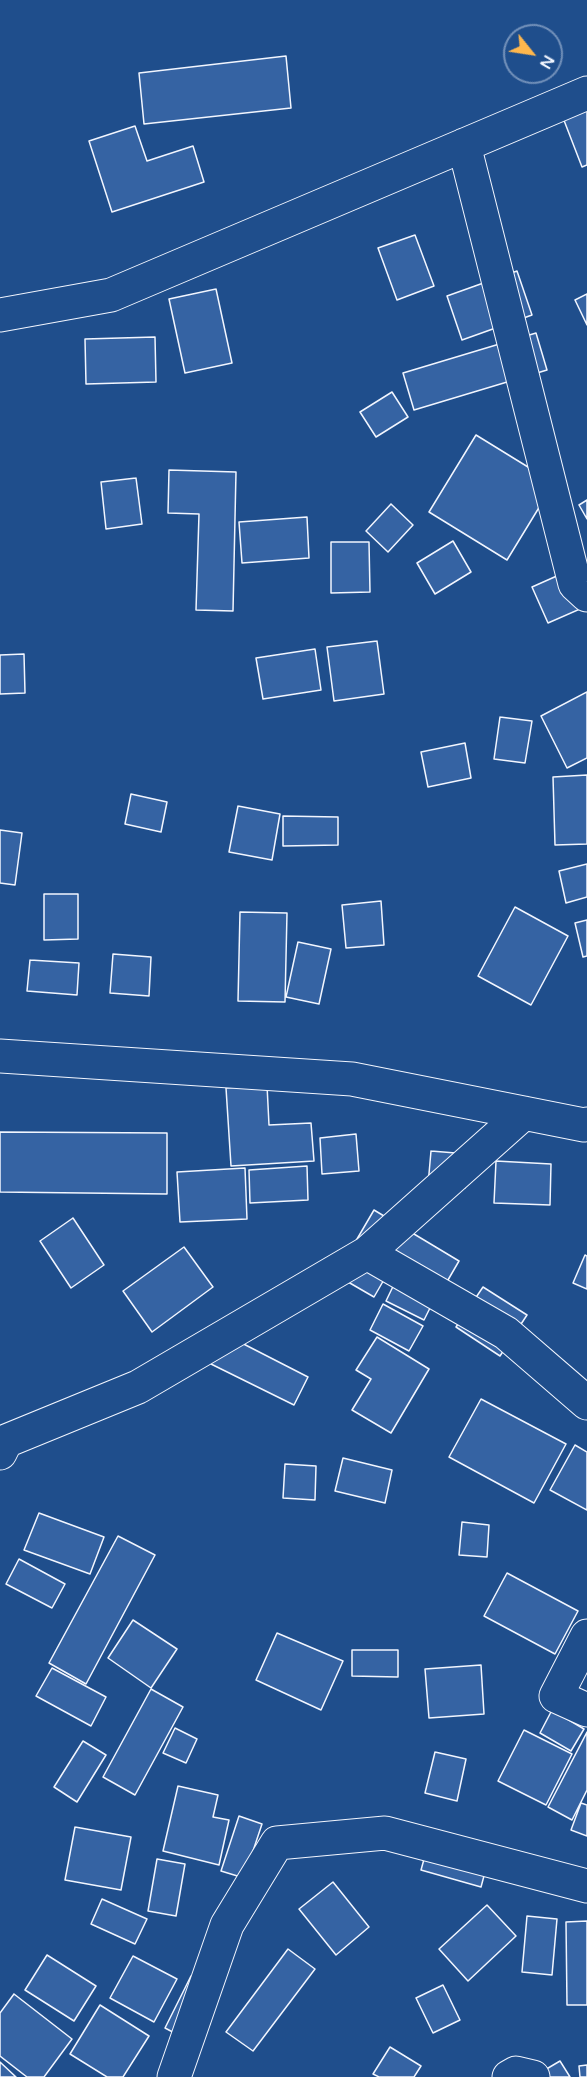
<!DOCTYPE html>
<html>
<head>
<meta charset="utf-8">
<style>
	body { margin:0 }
	#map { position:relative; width:587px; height:2077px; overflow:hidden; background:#1f4e8c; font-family:"Varela Round",sans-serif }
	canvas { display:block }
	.north { position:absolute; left:503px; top:24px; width:60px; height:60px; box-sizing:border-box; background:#1f4e8c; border:2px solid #7391ba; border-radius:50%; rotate:120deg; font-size:16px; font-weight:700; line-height:24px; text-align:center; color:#f2f6ff }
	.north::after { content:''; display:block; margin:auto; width:21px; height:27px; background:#ffb74d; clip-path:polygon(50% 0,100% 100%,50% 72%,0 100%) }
</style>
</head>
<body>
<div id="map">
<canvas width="587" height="2077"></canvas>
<div class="north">N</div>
</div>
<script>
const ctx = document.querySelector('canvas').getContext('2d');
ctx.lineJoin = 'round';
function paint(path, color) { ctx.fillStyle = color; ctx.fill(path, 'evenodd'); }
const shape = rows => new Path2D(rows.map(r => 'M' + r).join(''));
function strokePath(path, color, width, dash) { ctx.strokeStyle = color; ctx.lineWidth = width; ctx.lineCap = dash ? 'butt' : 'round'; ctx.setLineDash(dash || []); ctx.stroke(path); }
const building = shape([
	[286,56,291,108,144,124,139,73,286,56],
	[587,99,587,165,582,167,560,110,587,99],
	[135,126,147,161,193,146,204,182,112,212,89,141,135,126],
	[415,235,434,286,397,300,378,248,415,235],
	[517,271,532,315,462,340,447,296,517,271],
	[216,289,232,363,185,373,169,299,216,289],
	[587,294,587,325,575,300,587,294],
	[536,333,547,370,414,410,403,373,536,333],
	[155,337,156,382,86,384,85,339,155,337],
	[392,392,408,417,376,437,360,412,392,392],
	[476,435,554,483,507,560,429,512,476,435],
	[169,470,236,472,233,611,196,610,199,514,168,513,169,470],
	[136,478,142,524,106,529,101,482,136,478],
	[587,500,587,519,579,505,587,500],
	[391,504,413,525,388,552,366,531,391,504],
	[307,517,309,558,242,563,239,522,307,517],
	[453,541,471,572,435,594,417,563,453,541],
	[331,542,369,542,370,592,331,593,331,542],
	[577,567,587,606,548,623,532,587,577,567],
	[377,641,384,694,334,701,327,647,377,641],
	[315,649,321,690,263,699,256,658,315,649],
	[24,654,25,693,0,694,0,655,24,654],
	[587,692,587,758,567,768,541,716,587,692],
	[500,717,532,721,525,763,494,759,500,717],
	[465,743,471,778,428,787,421,752,465,743],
	[587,775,587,844,555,845,553,777,587,775],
	[131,794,167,802,161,832,125,824,131,794],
	[238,806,280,814,272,860,229,852,238,806],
	[283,816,338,817,338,845,283,846,283,816],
	[0,830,22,833,15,885,0,883,0,830],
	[587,864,587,897,566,903,559,871,587,864],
	[44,894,78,894,78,939,44,940,44,894],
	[381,901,384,945,346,948,342,905,381,901],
	[515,907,568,936,531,1005,478,976,515,907],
	[240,912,287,913,285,1002,238,1001,240,912],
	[587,920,587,956,583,957,575,923,587,920],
	[298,942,331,949,319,1004,286,997,298,942],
	[113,954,151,957,149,996,110,993,113,954],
	[30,960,79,963,77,995,27,991,30,960],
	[267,1085,269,1125,311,1123,314,1161,231,1166,226,1088,267,1085],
	[0,1132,167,1133,167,1194,0,1192,0,1132],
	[356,1134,359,1171,322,1174,320,1138,356,1134],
	[431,1151,468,1154,465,1188,428,1185,431,1151],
	[496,1161,551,1164,550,1205,494,1203,496,1161],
	[307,1166,308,1200,250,1203,249,1170,307,1166],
	[245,1168,247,1219,180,1222,177,1172,245,1168],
	[374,1210,459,1261,441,1292,393,1264,374,1297,336,1275,374,1210],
	[73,1218,104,1265,71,1288,40,1241,73,1218],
	[184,1247,213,1287,152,1332,123,1291,184,1247],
	[585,1255,587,1256,587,1289,573,1283,585,1255],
	[399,1274,437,1294,424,1320,386,1301,399,1274],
	[483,1287,527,1315,500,1356,456,1327,483,1287],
	[383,1304,423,1326,409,1351,370,1330,383,1304],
	[226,1335,308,1377,294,1405,211,1364,226,1335],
	[377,1337,429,1369,391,1433,352,1410,371,1379,356,1370,377,1337],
	[481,1399,566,1444,534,1503,449,1457,481,1399],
	[575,1445,587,1452,587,1510,550,1490,575,1445],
	[343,1458,392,1470,385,1503,335,1491,343,1458],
	[285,1464,316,1466,315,1500,283,1498,285,1464],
	[39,1513,104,1537,90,1574,24,1550,39,1513],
	[462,1522,489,1525,487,1557,459,1555,462,1522],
	[118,1536,155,1555,86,1684,49,1663,118,1536],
	[19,1559,65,1584,52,1608,6,1584,19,1559],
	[507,1573,578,1611,555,1654,484,1616,507,1573],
	[133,1620,177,1649,151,1688,108,1658,133,1620],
	[277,1633,343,1661,321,1710,256,1680,277,1633],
	[352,1650,398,1650,398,1677,352,1676,352,1650],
	[481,1665,484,1714,429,1718,425,1669,481,1665],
	[52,1668,106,1697,91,1726,36,1696,52,1668],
	[151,1689,183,1707,135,1795,103,1777,151,1689],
	[552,1710,584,1729,571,1751,540,1733,552,1710],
	[175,1728,197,1739,186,1763,163,1753,175,1728],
	[524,1730,572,1754,546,1805,498,1781,524,1730],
	[587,1732,587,1790,572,1820,548,1807,587,1732],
	[83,1741,106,1755,77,1802,54,1787,83,1741],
	[435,1752,466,1759,457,1801,425,1793,435,1752],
	[178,1786,218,1795,213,1817,229,1820,219,1865,163,1851,178,1786],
	[581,1803,587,1805,587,1836,571,1830,581,1803],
	[239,1816,262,1824,244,1878,221,1871,239,1816],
	[75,1827,131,1837,121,1890,65,1880,75,1827],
	[431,1834,491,1850,481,1887,421,1870,431,1834],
	[157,1859,185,1864,176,1916,148,1911,157,1859],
	[333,1882,369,1927,336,1955,299,1909,333,1882],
	[102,1899,147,1919,135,1944,91,1924,102,1899],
	[487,1905,516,1936,468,1981,439,1949,487,1905],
	[527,1916,557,1919,552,1975,522,1972,527,1916],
	[587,1921,587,2005,567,2005,566,1922,587,1921],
	[288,1949,315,1969,253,2051,226,2032,288,1949],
	[47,1955,96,1986,74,2021,25,1990,47,1955],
	[133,1956,177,1979,154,2022,110,1998,133,1956],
	[191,1976,214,1987,188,2040,165,2028,191,1976],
	[443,1985,460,2020,433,2033,416,1998,443,1985],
	[14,1994,72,2039,44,2077,27,2077,0,2056,0,2013,14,1994],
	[100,2005,149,2036,123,2077,107,2077,70,2054,100,2005],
	[390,2047,421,2066,414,2077,379,2077,373,2074,390,2047],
	[560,2061,570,2077,533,2077,560,2061],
	[0,2062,16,2077,0,2077,0,2062],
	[587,2065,587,2077,580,2077,579,2066,587,2065]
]);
const street = shape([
	[464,145,575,584,587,595],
	[0,315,111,295,587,93],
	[0,1056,352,1079,584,1125,587,1124],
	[367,1253,506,1333,587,1403],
	[0,1453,6,1441,138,1387,367,1253,524,1113],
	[587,1636,556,1696,587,1710],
	[174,2077,227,1925,277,1843,385,1833,587,1886],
	[509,2077,516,2073,533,2077]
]);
paint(building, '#3563a3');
strokePath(building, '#f2f6ff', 1.5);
strokePath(street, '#f2f6ff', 35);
strokePath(street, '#1f4e8c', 33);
</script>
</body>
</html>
